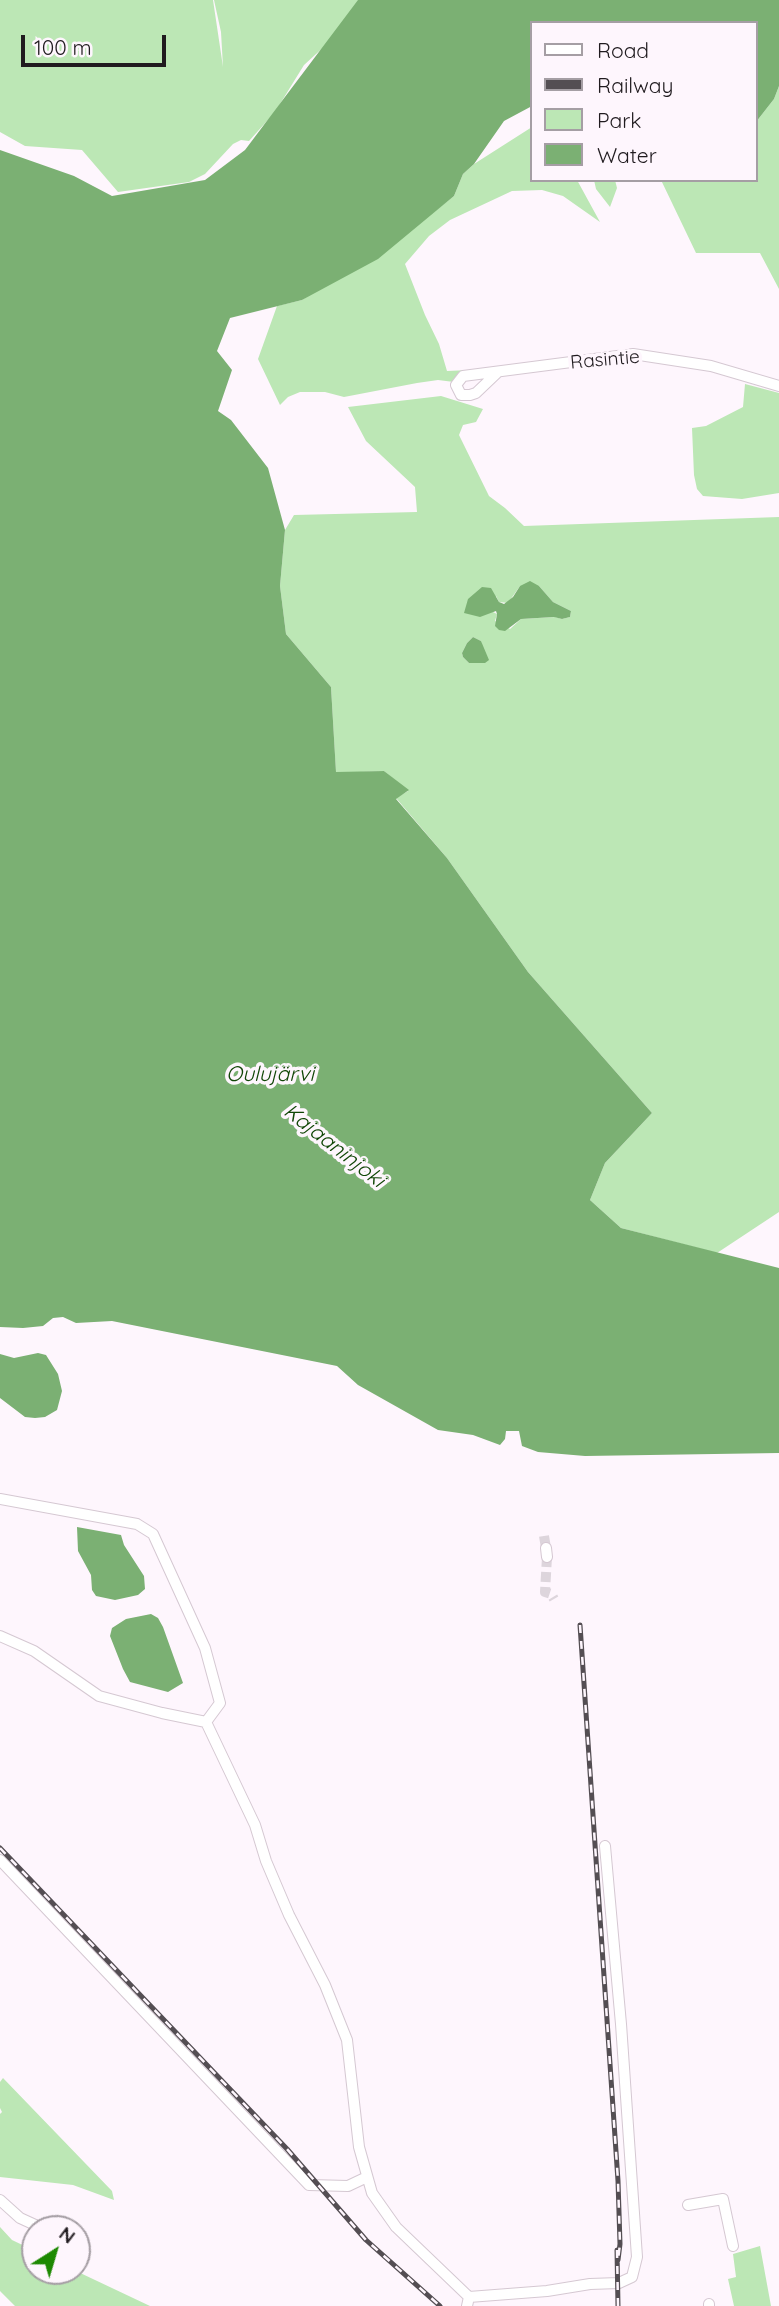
<!DOCTYPE html>
<html>
<head>
<meta charset="utf-8">
<style>
	body { margin:0 }
	#map { position:relative; width:779px; height:2306px; overflow:hidden; background:#fef6fd; font-family:Quicksand,sans-serif }
	canvas { display:block }
	.legend { position:absolute; left:530px; top:21px; width:228px; height:161px; box-sizing:border-box; background:#fef6fd; border:2px solid #a59ea4; margin:0; padding:9px 12px; list-style:none; font-size:21px; color:#201b1f }
	.legend li { display:flex; align-items:center; gap:14px; height:35px }
	.legend b { width:35px; border:2px solid #a59ea4 }
	.north { position:absolute; left:21px; top:2215px; width:70px; height:70px; box-sizing:border-box; background:#fef6fd; border:2px solid #a59ea4; border-radius:50%; rotate:37deg; font-size:19px; font-weight:700; line-height:28px; text-align:center; color:#201b1f }
	.north::after { content:''; display:block; margin:auto; width:24px; height:32px; background:#1d8902; clip-path:polygon(50% 0,100% 100%,50% 72%,0 100%) }
	.scale { position:absolute; left:21px; top:35px; width:145px; height:32px; box-sizing:border-box; border:4px solid #201b1f; border-top:0; padding-left:9px; font-size:21px; line-height:24px; white-space:nowrap; color:#201b1f; -webkit-text-stroke:5px #fef6fd; paint-order:stroke }
</style>
</head>
<body>
<div id="map">
<canvas width="779" height="2306"></canvas>
<ul class="legend">
<li><b style="height:9px;background:#fff"></b>Road</li>
<li><b style="height:9px;background:#544e53"></b>Railway</li>
<li><b style="height:19px;background:#bce7b5"></b>Park</li>
<li><b style="height:19px;background:#7bb073"></b>Water</li>
</ul>
<div class="north">N</div>
<div class="scale">100 m</div>
</div>
<script>
const ctx = document.querySelector('canvas').getContext('2d');
ctx.lineJoin = 'round';
function paint(path, color) { ctx.fillStyle = color; ctx.fill(path, 'evenodd'); }
const shape = rows => new Path2D(rows.map(r => 'M' + r).join(''));
function strokePath(path, color, width, dash) { ctx.strokeStyle = color; ctx.lineWidth = width; ctx.lineCap = dash ? 'butt' : 'round'; ctx.setLineDash(dash || []); ctx.stroke(path); }
function drawText(font, color, halo, rows, align = 'center') {
  ctx.font = font + ' Quicksand,sans-serif'; ctx.lineWidth = 7; ctx.setLineDash([]); ctx.textBaseline = 'middle'; ctx.strokeStyle = halo; ctx.fillStyle = color; for (const [text, x, y, turn = 0] of rows) {
    ctx.save(); ctx.translate(x, y); ctx.rotate((+turn || 0) * Math.PI / 180); ctx.textAlign = isNaN(turn) ? turn : align; if (halo) ctx.strokeText(text, 0, 0); ctx.fillText(text, 0, 0); ctx.restore();
  }
}
const green = shape([
	[0,0,213,0,223,67,221,32,214,0,363,0,327,44,304,65,275,112,249,141,241,140,233,144,205,174,189,182,118,192,82,150,25,146,0,132],
	[779,86,779,289,760,253,696,253,661,180,756,180,756,122,774,99],
	[532,127,532,180,577,180,600,222,563,196,542,190,512,191,450,220,429,236,405,264,425,315,439,344,447,371,470,370,454,382,438,380,417,383,344,397,325,392,300,392,288,397,280,405,258,359,277,306,302,300,435,211,454,196,463,174,474,164],
	[594,180,615,180,617,188,610,207,596,189],
	[745,384,779,393,779,493,742,499,703,496,697,489,694,475,692,428,706,426,743,407],
	[441,396,483,409,476,422,463,425,459,435,489,496,505,508,524,526,779,517,779,1212,717,1253,621,1228,590,1200,605,1163,652,1113,528,972,447,858,396,798,408,791,384,771,336,773,331,687,286,634,280,586,285,530,294,515,417,512,415,487,366,441,348,407],
	[520,586,539,586,553,602,571,611,570,617,562,619,555,617,521,619,510,629,495,621,497,614,493,612,496,596,499,602,508,603],
	[473,637,481,641,485,663,469,663,463,657,462,653,467,643],
	[3,2078,112,2191,114,2200,73,2185,0,2177,0,2114,2,2112,0,2108,0,2082],
	[0,2227,12,2240,35,2251,35,2271,76,2271,150,2306,15,2306,0,2291],
	[760,2246,771,2306,734,2306,728,2279,736,2277,733,2254]
]);
const water = shape([
	[358,0,779,0,779,86,774,99,756,122,756,23,532,23,532,106,504,121,474,164,463,174,454,196,378,259,302,300,230,318,217,351,232,370,218,411,231,420,268,468,285,530,280,586,286,634,331,687,336,772,384,771,409,790,396,799,447,858,528,972,652,1113,605,1163,590,1200,621,1228,779,1268,779,1453,585,1456,538,1452,522,1446,519,1431,506,1431,505,1439,500,1445,473,1435,438,1430,358,1385,337,1366,112,1321,76,1323,63,1317,53,1318,43,1326,23,1328,0,1327,0,150,74,176,112,196,205,180,245,150],
	[530,581,539,586,553,602,571,611,570,617,562,619,554,617,521,619,505,631,499,630,495,626,497,614,496,611,480,617,464,613,468,599,482,587,491,588,499,602,504,604,513,597,520,586],
	[473,637,481,641,489,660,485,663,469,663,463,657,462,653,467,643],
	[38,1353,46,1355,58,1374,62,1391,57,1410,45,1417,35,1418,25,1417,0,1398,0,1354,14,1358],
	[77,1527,121,1535,124,1545,144,1576,145,1589,138,1595,115,1600,96,1596,92,1590,91,1575,78,1551],
	[151,1614,158,1618,163,1627,183,1683,168,1692,130,1682,123,1669,110,1636,112,1628,126,1619]
]);
const minorTunnel = shape([
	[544,1536,546,1548],
	[547,1557,545,1592,551,1594,554,1599]
]);
const minor = shape([
	[497,373,476,393,470,395,461,395,456,385,463,376,633,354,711,366,779,386],
	[0,1499,137,1524,153,1534,205,1648,220,1703,206,1722,162,1713,99,1696,34,1651,0,1636],
	[546,1548,547,1557],
	[206,1722,255,1825,266,1861,289,1915,325,1985,347,2040,359,2147,372,2193,396,2227,469,2297],
	[0,1860,309,2185,348,2186,367,2177],
	[0,2200,20,2218,44,2229],
	[688,2205,723,2199,733,2246],
	[709,2304,709,2306],
	[467,2306,469,2297,547,2291,590,2284,619,2283,632,2277,637,2257,621,2024,605,1846]
]);
const rail = shape([
	[580,1625,618,2181,620,2244,618,2260],
	[0,1848,287,2149,366,2240,440,2306],
	[617,2250,618,2306]
]);
const streetNames = [
	["Rasintie",605,360,-5]
];
const waterNames = [
	["Oulujärvi",270,1075],
	["Kajaaninjoki",334,1146,38]
];
paint(green, '#bce7b5');
paint(water, '#7bb073');
strokePath(minorTunnel, '#ddd5dc', 10, [10, 5]);
strokePath(minor, '#d5c8d2', 12);
strokePath(minor, '#fff', 10);
strokePath(rail, '#544e53', 5);
strokePath(rail, '#fef6fd', 2.5, [8]);
drawText('19px', '#201b1f', '#fef6fd', streetNames);
drawText('italic 21px', '#104606', '#fef6fd', waterNames);
</script>
</body>
</html>
